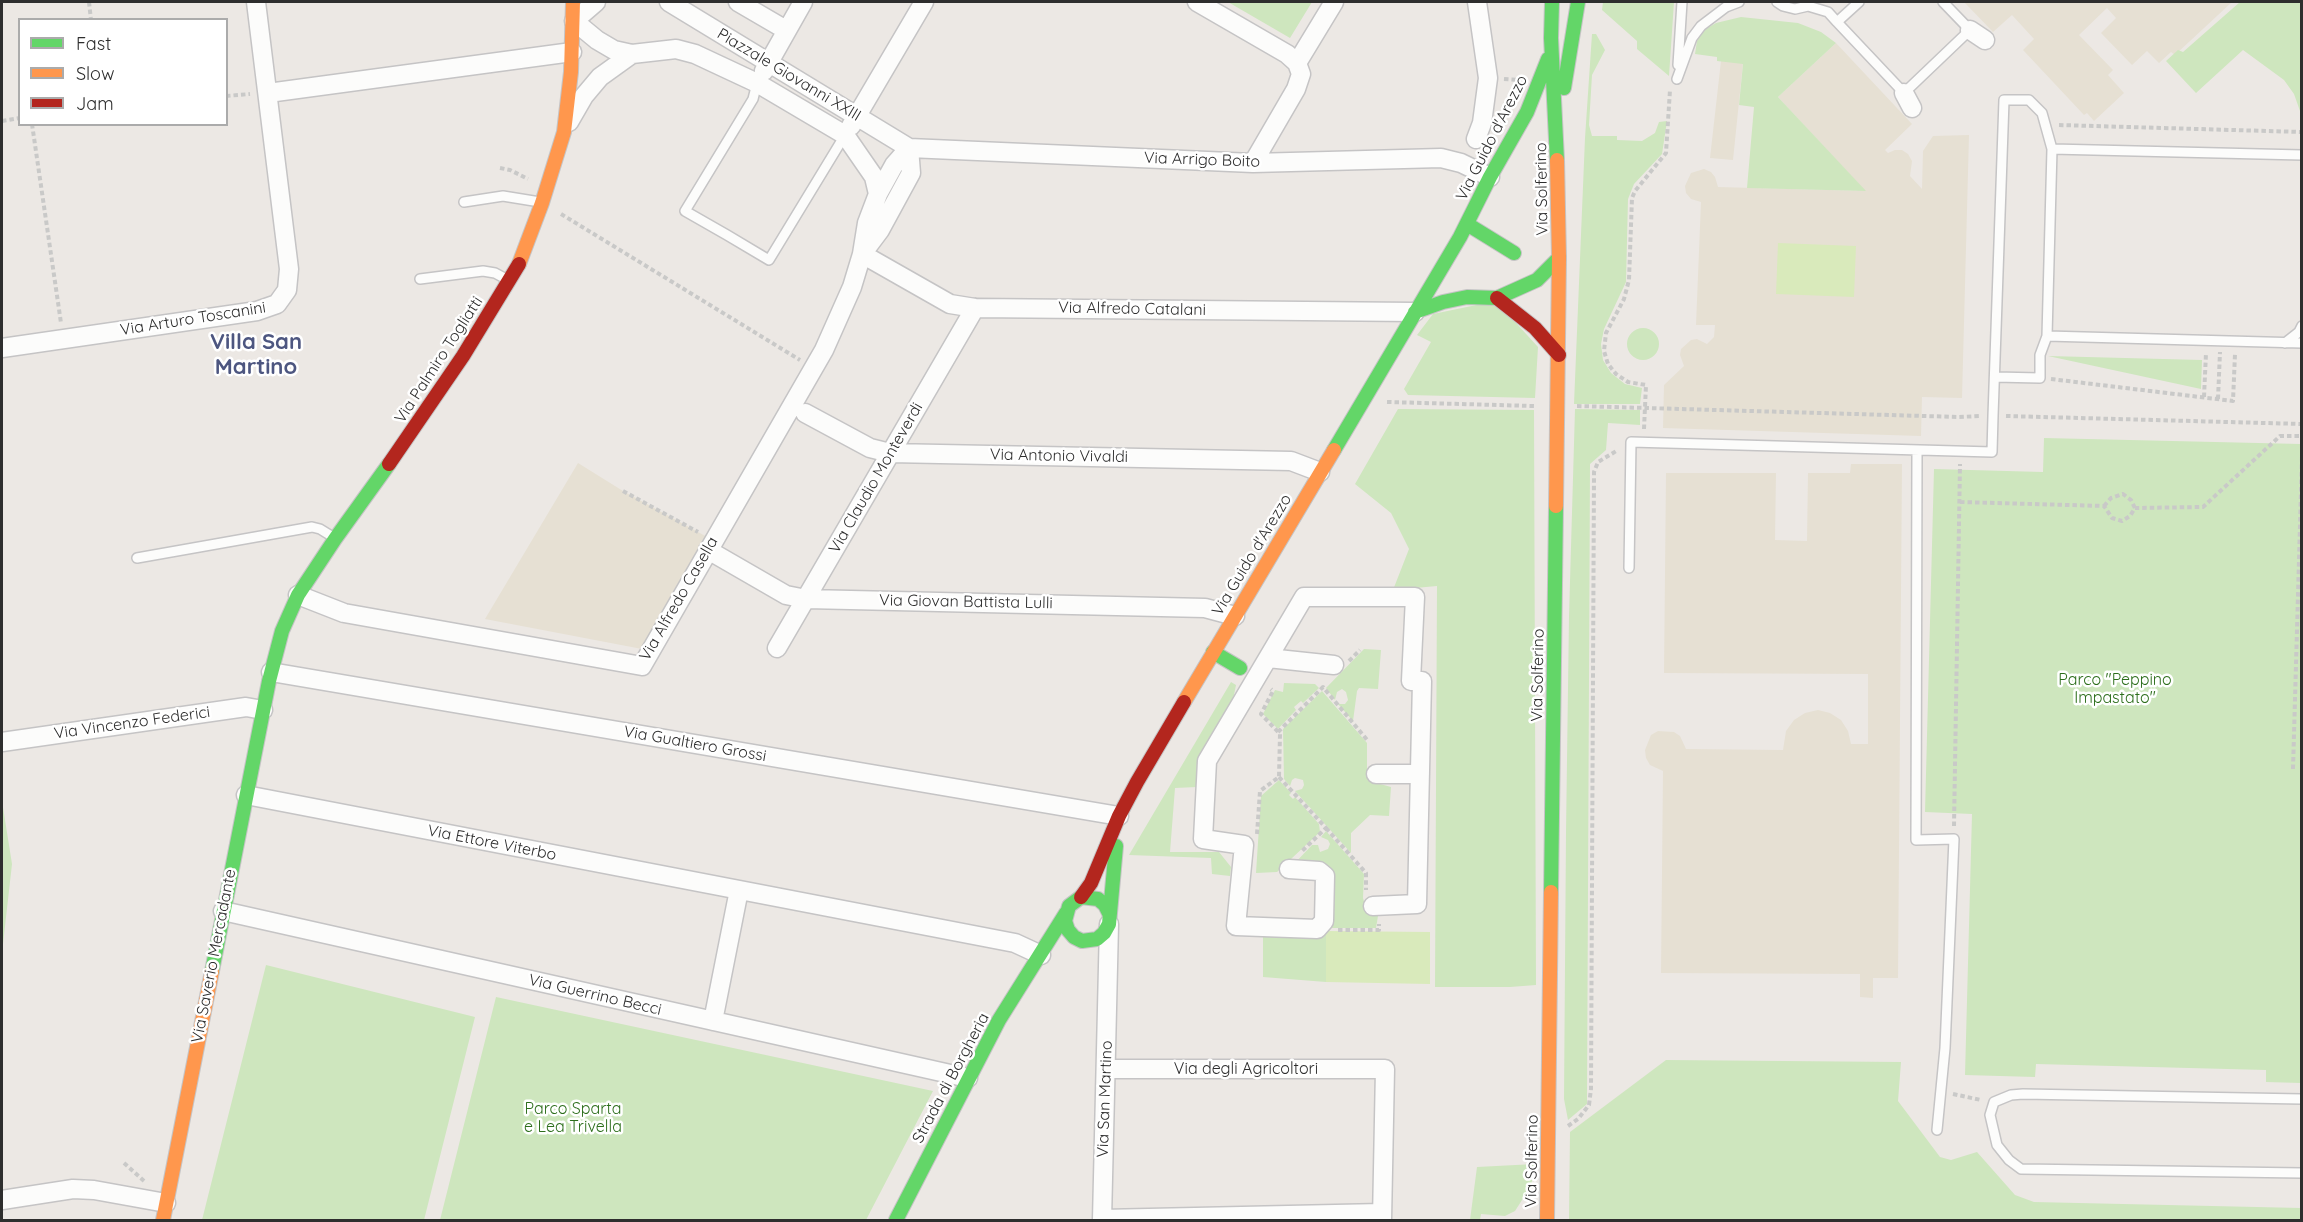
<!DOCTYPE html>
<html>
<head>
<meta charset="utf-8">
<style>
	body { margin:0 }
	#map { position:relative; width:2303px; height:1222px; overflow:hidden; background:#ece8e4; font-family:Quicksand,sans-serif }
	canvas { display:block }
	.frame { position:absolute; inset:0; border:3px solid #2e2e2e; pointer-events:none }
	.legend { position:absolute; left:18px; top:18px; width:210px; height:108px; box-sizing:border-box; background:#fff; border:2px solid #ababab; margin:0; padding:8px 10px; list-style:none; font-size:18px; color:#2e2e2e }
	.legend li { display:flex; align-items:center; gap:12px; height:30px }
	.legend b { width:30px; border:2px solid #ababab }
</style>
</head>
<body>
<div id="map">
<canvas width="2303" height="1222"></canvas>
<div class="frame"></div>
<ul class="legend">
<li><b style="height:8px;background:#63d668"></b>Fast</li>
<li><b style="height:8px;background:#ff974d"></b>Slow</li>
<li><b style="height:8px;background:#b3261e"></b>Jam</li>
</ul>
</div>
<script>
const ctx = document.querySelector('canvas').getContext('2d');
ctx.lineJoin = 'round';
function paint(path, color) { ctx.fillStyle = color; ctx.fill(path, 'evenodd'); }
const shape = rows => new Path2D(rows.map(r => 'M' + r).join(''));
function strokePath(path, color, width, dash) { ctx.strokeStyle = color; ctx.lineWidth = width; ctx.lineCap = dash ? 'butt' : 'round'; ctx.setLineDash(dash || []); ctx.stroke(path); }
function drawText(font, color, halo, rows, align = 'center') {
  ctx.font = font + ' Quicksand,sans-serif'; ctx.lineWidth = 5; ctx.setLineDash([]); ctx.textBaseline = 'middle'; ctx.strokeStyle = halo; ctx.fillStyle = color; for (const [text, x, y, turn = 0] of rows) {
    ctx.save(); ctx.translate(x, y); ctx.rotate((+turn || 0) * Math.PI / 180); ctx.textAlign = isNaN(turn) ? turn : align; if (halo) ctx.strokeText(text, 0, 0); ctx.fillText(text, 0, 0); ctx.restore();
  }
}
const education = shape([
	[1964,2,2232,2,2175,55,2171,52,2159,63,2147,51,2132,65,2101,33,2116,18,2107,8,2079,35,2113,70,2108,75,2124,93,2094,121,2087,113,2084,115,2023,50,2034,39,2012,15,1993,32],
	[1836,43,1912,124,1885,150,1888,153,1895,150,1902,150,1908,154,1912,161,1910,176,1922,189,1923,151,1933,136,1969,135,1962,398,1922,397,1921,436,1663,428,1664,385,1684,366,1680,355,1681,349,1691,340,1697,339,1707,344,1714,337,1715,325,1696,325,1701,202,1691,199,1686,193,1685,186,1691,173,1704,169,1711,172,1715,177,1718,187,1865,191,1778,97],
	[1721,61,1743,63,1733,160,1710,158],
	[578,463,623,491,709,538,642,649,485,619],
	[1851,464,1902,464,1898,978,1873,978,1873,998,1860,997,1860,974,1661,973,1663,771,1650,765,1646,758,1645,750,1651,735,1658,731,1674,732,1680,736,1686,749,1783,750,1786,731,1794,720,1805,713,1818,710,1830,713,1841,720,1848,731,1851,744,1868,744,1868,674,1664,673,1666,473,1776,473,1775,540,1807,541,1808,473,1850,473]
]);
const green = shape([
	[1228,2,1312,2,1290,38],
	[1603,2,1674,2,1669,76,1637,49,1637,41,1602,10],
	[2240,2,2301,2,2301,127,2300,111,2294,94,2284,80,2243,50,2196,93,2166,61,2178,50,2183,52],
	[1741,17,1798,23,1821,32,1836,43,1778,97,1866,191,1747,188,1754,107,1739,105,1743,64,1717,61,1717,57,1695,54,1697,41,1704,30,1716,23],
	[1592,34,1596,34,1605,50,1592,75,1589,125,1592,136,1617,136,1617,140,1642,141,1655,133,1659,122,1667,121,1662,154,1634,184,1628,199,1626,282,1604,329,1601,344,1603,360,1611,373,1625,384,1642,388,1640,404,1574,404,1585,138],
	[1496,301,1538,347,1535,398,1408,395,1404,389,1431,342,1417,335,1433,314],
	'1627 344a16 16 0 1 1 32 0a16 16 0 1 1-32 0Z',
	[2048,356,2202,360,2201,389],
	[1398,409,1534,410,1536,985,1510,987,1435,987,1437,586,1393,590,1409,549,1391,513,1355,484],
	[1575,409,1640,410,1640,425,1608,423,1606,450,1590,464,1587,1104,1568,1120,1564,1099,1566,832,1569,616],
	[2044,438,2301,444,2301,1083,2266,1082,2266,1070,2036,1064,2035,1077,1965,1075,1972,814,1925,812,1934,469,2043,472],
	[1364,649,1381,650,1378,689,1359,688,1357,691,1353,721,1338,704,1345,704,1348,700,1346,692,1342,689,1337,692,1335,700,1326,688],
	[1231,682,1236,685,1233,700,1197,787,1175,788,1170,852,1219,852,1231,867,1230,876,1212,874,1211,858,1129,855],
	[1284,683,1315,684,1319,688,1303,703,1301,701,1294,707,1296,710,1278,729,1263,714,1275,690,1283,692],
	[1322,691,1367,743,1367,773,1373,782,1391,787,1389,816,1370,815,1351,833,1351,853,1295,791,1302,789,1304,785,1303,780,1295,778,1292,780,1290,786,1284,779,1283,729],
	[1279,780,1291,793,1289,795,1293,799,1295,797,1319,824,1320,832,1277,872,1256,873,1261,796],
	[2,801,12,864,2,953],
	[1326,831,1364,874,1363,898,1366,908,1372,914,1378,916,1376,928,1327,928,1331,883,1293,865,1312,845,1318,845,1320,852,1328,849,1330,844,1328,840,1321,837],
	[1326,931,1326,982,1263,977,1263,935],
	[266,965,475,1017,424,1220,202,1220],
	[496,997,933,1091,866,1220,440,1220],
	[1666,1060,1901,1062,1898,1101,1940,1157,1951,1160,1977,1152,2015,1195,2034,1202,2301,1208,2301,1220,1569,1220,1570,1132],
	[1535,1164,1531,1186,1515,1211,1505,1216,1481,1214,1480,1220,1470,1220,1477,1167]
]);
const pitch = shape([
	[1778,243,1856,246,1854,297,1776,294],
	[1326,931,1430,932,1430,984,1326,982]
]);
const path = shape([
	[89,2,91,20],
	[1504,79,1520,80],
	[226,96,250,94],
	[2,121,20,118],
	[32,124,61,323],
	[2059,125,2302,132],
	[500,168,510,170,528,179],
	[561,214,800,360],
	[2051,379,2233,401,2235,354],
	[2204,397,2206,353],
	[2218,399,2220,352],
	[1387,402,1534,406],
	[1577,406,1959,417,1980,416],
	[2006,416,2302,424],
	[1644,429,1646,385,1628,382,1616,374,1608,364,1604,351,1606,333,1624,299,1629,280,1632,198,1635,191,1666,153,1670,90],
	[623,491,698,532],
	[1960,502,2104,506,2112,518,2122,521,2130,516,2135,508,2203,507,2280,436,2302,436],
	[2104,506,2111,498,2123,494,2131,500,2135,508],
	[1349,661,1360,650],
	[1278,732,1323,687,1368,741],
	[2293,769,2302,456],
	[1279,777,1326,828,1302,851],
	[1954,826,1960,464],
	[1326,828,1366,873,1366,890],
	[1257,834,1260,791,1279,777,1280,734,1261,714,1273,691,1271,689],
	[1338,930,1379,930,1379,924],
	[1953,1094,1981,1100],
	[1568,1126,1578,1119,1589,1105,1591,1089,1594,472,1598,462,1618,450],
	[124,1163,144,1181]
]);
const lane = shape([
	[1777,2,1783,6,1795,9,1808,6,1828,12,1837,22,1859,2],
	[1837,22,1904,93,1970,30,1943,2],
	[1678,65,1682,2],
	[1677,79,1692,38,1701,26,1726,7,1739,2],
	[757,83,753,99,685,211,727,235,769,260,845,135],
	[2052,149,2302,155],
	[464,202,503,196,540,202],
	[420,279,483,271,495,273,508,280],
	[2047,336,2302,343],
	[2285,343,2299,332,2302,326],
	[1917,450,1916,840,1954,839,1945,1048,1937,1130],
	[137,558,312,527,320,529,333,537],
	[1629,568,1631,442,1992,452,1993,416,2004,100,2029,100,2042,113,2052,149,2047,336,2040,355,2040,378,1995,377],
	[2302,1099,2023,1094,2011,1095,1994,1102,1990,1115,1997,1145,2009,1160,2021,1169,2302,1173]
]);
const street = shape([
	[596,2,574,21,597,40,614,50,632,54],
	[669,2,909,148,1253,163,1441,158,1461,163,1490,177],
	[738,2,786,30],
	[1197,2,1287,54,1297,63,1301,74,1296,89,1253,163],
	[1970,30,1985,40],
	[1297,63,1334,2],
	[764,71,803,2],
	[268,93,572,52],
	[1904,93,1912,108],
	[569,122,584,96,600,77,632,54,676,49,695,54,757,83,845,135,874,177,878,194],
	[851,126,924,2],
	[1476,139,1482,123,1488,78,1477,2],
	[865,250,880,230,911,173,909,148],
	[862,254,950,304,975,308,1415,312],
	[2,348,257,311,277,304,287,290,289,269,256,2],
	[805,413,870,448,890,453,1291,461,1320,472],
	[708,550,786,595,806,599,1205,608,1235,616],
	[298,595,344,613,642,666,824,350,852,287,862,254,867,223,878,194,894,165,909,148],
	[777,648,975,308],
	[1268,658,1334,665],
	[271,672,1119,816],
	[2,742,246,707,263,710],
	[1376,774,1420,774],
	[246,795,1015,943,1041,955],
	[1289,869,1319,871,1325,876,1324,921,1317,929,1236,926,1244,845,1203,839,1207,761,1304,597,1415,597,1411,681,1422,681,1417,904,1373,906],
	[223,911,968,1078],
	[713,1021,739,890],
	[1107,1069,1385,1069,1382,1220],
	[2,1200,73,1189,94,1190,166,1203],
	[1102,1219,1382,1213],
	[1102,1220,1109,924]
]);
const fast = shape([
	[1552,2,1551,38,1557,160],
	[1564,88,1578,2],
	[1467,224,1514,253],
	[1415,312,1443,302,1467,297,1497,298,1537,280,1559,258],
	[1334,450,1460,237,1490,177,1527,112,1548,59],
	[1213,652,1240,668],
	[1551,892,1556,506],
	[1109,913,1105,905,1098,899,1081,897,1069,906,1065,921,1068,930,1074,937,1082,941,1097,939,1104,933,1109,924,1116,846],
	[212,971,269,681,282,631,298,595,335,539,389,464],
	[896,1220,999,1020,1066,913]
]);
const slow = shape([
	[519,264,542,203,564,132,571,72,573,2],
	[1556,506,1559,258,1557,160],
	[1184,702,1334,450],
	[163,1220,212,971],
	[1547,1220,1551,892]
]);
const jam = shape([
	[1497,298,1535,328,1559,355],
	[389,464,463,356,519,264],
	[1081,897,1091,883,1119,816,1137,782,1184,702]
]);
const streetNames = [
	["Piazzale Giovanni XXIII",789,75,31],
	["Via Guido d'Arezzo",1492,138,-63],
	["Via Arrigo Boito",1202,160,2],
	["Via Solferino",1542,189,-91],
	["Via Alfredo Catalani",1132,309,1],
	["Via Arturo Toscanini",193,319,-9],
	["Via Palmiro Togliatti",439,360,-57],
	["Via Antonio Vivaldi",1059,456,1],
	["Via Claudio Monteverdi",876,478,-60],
	["Via Guido d'Arezzo",1252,555,-59],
	["Via Alfredo Casella",679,599,-60],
	["Via Giovan Battista Lulli",966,602,1],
	["Via Solferino",1538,675,-89],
	["Via Vincenzo Federici",132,723,-8],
	["Via Gualtiero Grossi",695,744,10],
	["Via Ettore Viterbo",492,843,11],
	["Via Saverio Mercadante",214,956,-79],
	["Via Guerrino Becci",595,995,13],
	["Via degli Agricoltori",1246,1069],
	["Strada di Borgheria",951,1078,-62],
	["Via San Martino",1105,1099,-88],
	["Via Solferino",1532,1161,-89]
];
const parkNames = [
	["Parco \"Peppino",2115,680],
	["Impastato\"",2115,698],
	["Parco Sparta",573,1109],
	["e Lea Trivella",573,1127]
];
const districtNames = [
	["Villa San",256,342],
	["Martino",256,367]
];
paint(education, '#e6e0d3');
paint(green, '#cee6be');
paint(pitch, '#d9eabb');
strokePath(lane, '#c5c4c5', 12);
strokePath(street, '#c5c4c5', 21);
strokePath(fast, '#c5c4c5', 16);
strokePath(slow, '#c5c4c5', 16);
strokePath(jam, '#c5c4c5', 16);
strokePath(path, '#c9c9c8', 4, [4.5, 3]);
strokePath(lane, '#fcfcfb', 9);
strokePath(street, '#fcfcfb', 18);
strokePath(fast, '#63d668', 14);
strokePath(slow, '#ff974d', 14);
strokePath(jam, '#b3261e', 14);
drawText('16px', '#2e2e2e', '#fff', streetNames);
drawText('16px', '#2c6e1b', '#fff', parkNames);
drawText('bold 22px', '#4d5680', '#fff', districtNames);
</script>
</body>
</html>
